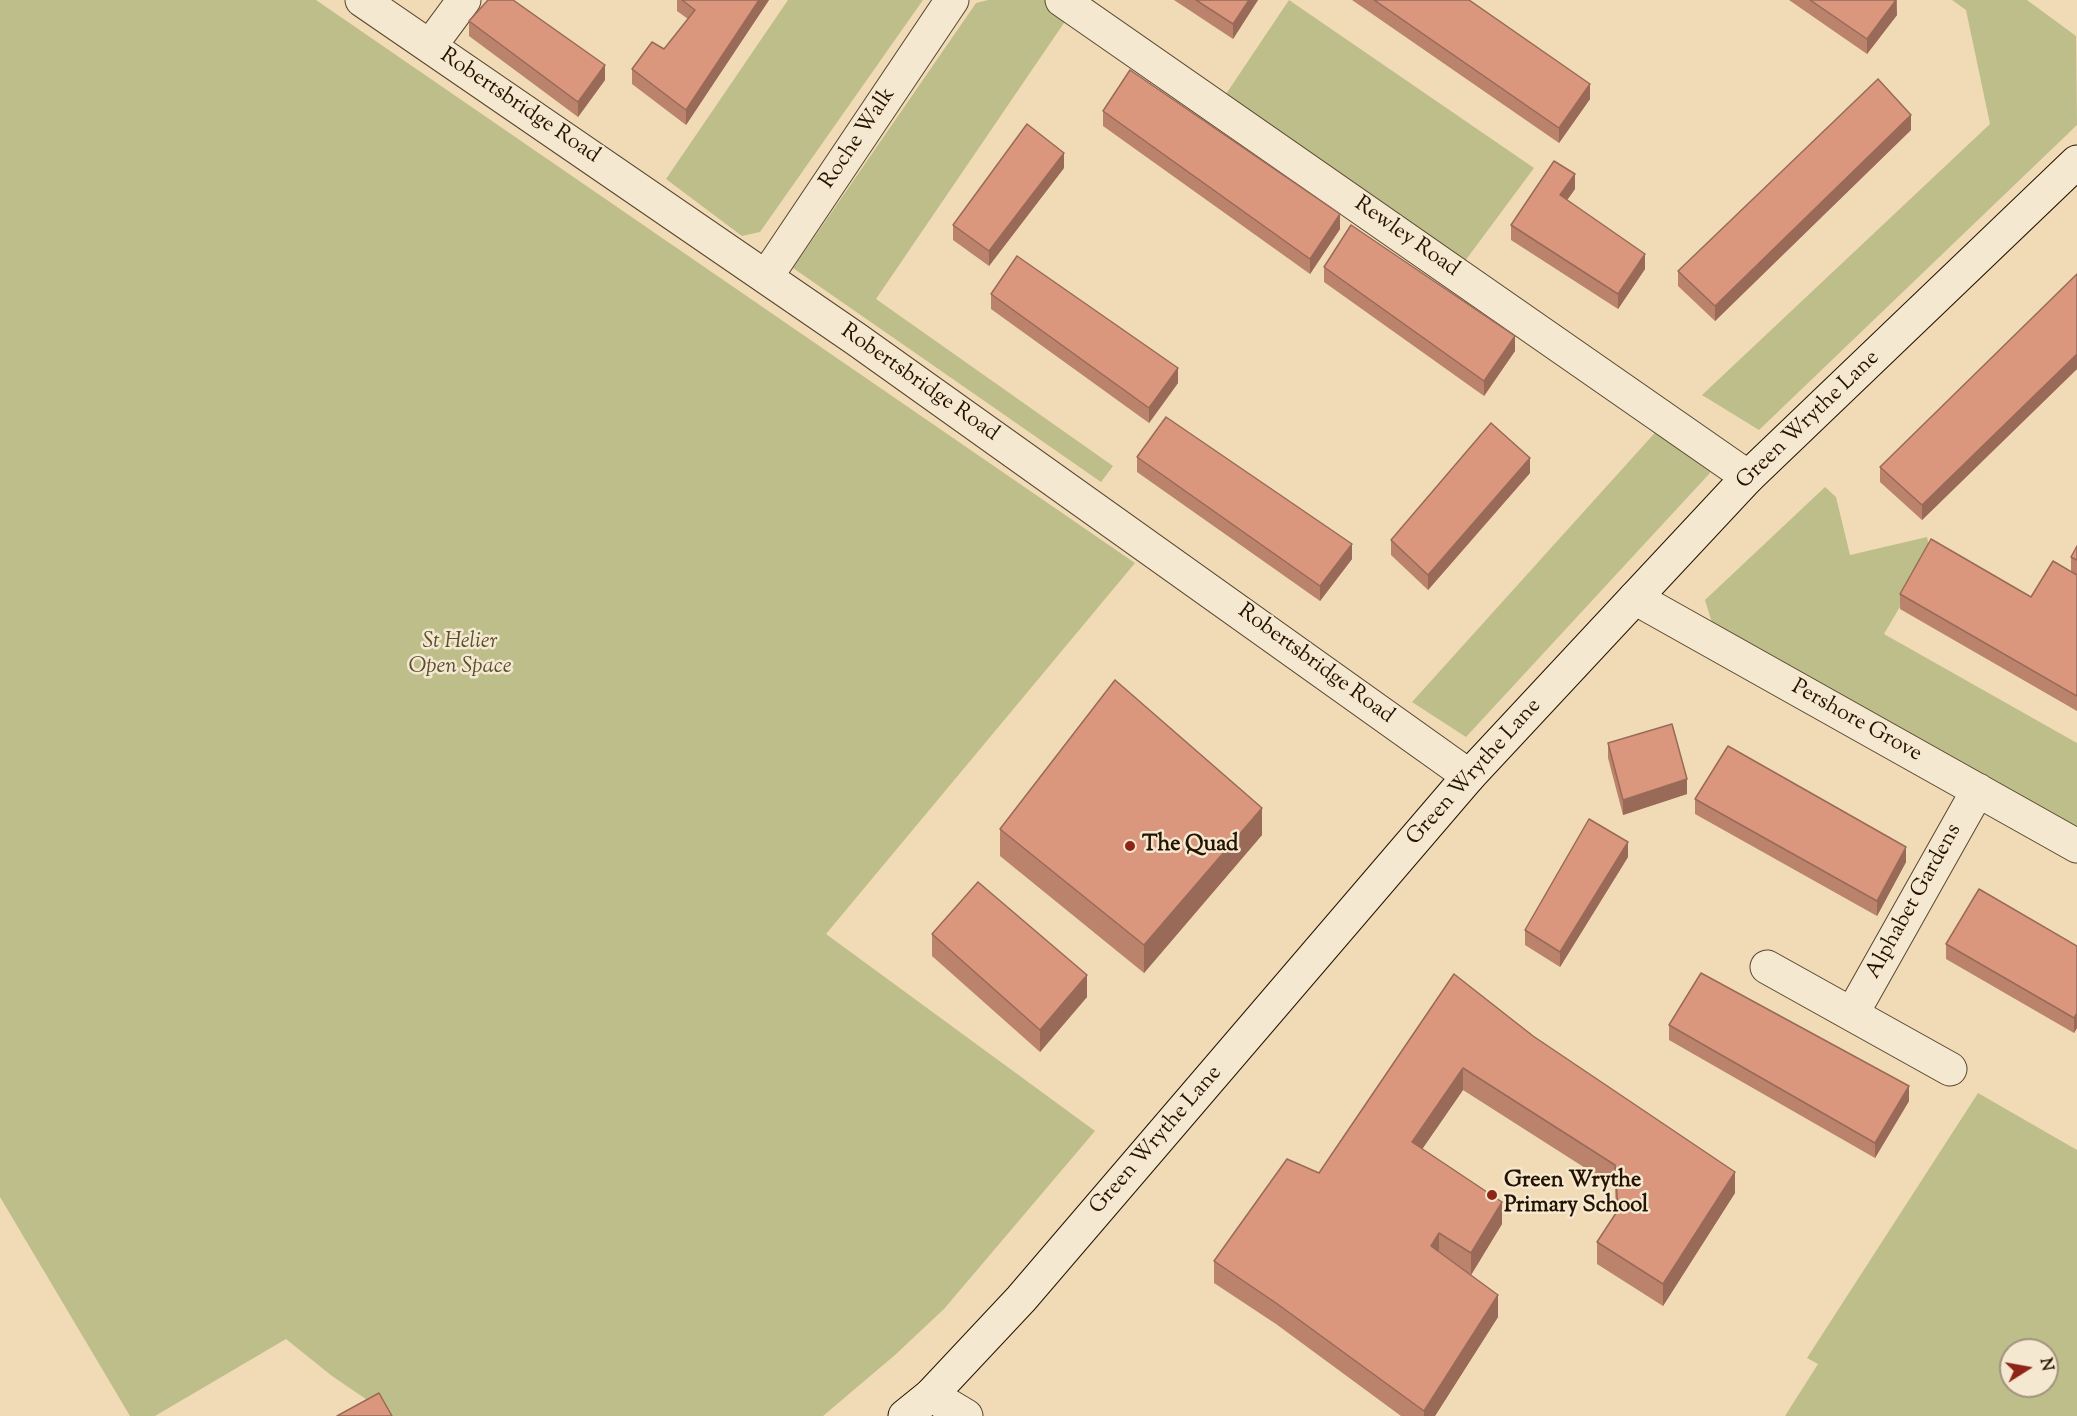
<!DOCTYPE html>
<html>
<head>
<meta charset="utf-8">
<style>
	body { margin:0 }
	#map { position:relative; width:2077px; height:1416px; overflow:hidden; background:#f0dbb6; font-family:"Sorts Mill Goudy",serif }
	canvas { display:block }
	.north { position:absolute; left:1999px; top:1338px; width:60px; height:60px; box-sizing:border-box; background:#f5e8d0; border:2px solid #a2937d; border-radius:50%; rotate:79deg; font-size:16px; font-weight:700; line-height:24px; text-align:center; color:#251300 }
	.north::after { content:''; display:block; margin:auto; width:21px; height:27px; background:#8f2418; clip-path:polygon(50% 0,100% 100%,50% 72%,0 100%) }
</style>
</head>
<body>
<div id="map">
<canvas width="2077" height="1416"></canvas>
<div class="north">N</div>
</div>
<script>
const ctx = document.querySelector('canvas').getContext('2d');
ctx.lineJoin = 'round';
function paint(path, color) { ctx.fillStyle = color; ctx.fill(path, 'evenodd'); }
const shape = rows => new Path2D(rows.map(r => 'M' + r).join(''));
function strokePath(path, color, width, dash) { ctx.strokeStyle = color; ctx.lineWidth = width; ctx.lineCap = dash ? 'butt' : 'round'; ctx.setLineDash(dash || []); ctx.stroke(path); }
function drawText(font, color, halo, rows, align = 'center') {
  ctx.font = font + ' "Sorts Mill Goudy",serif'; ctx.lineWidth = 5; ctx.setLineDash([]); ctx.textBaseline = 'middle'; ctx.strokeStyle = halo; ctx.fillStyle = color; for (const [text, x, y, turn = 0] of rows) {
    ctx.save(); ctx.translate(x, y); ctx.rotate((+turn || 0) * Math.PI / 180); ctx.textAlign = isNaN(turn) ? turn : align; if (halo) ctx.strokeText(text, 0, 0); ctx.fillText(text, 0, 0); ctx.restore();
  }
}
const green = shape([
	[0,0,316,0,1135,563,826,934,1095,1131,944,1309,895,1355,823,1416,391,1416,332,1376,286,1339,155,1416,130,1416,0,1197],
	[788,0,923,0,760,232,742,236,666,179],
	[988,0,1046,0,1068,17,876,299,1113,466,1101,482,793,268,976,3],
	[1289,0,1534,168,1465,261,1224,97],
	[1952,0,2027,0,2076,36,2077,125,1759,430,1702,395,1990,124,1966,10],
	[1661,426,1709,460,1710,473,1466,737,1412,702],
	[1825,487,1836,497,1850,555,1927,537,1931,554,1884,634,2077,743,2077,830,1712,623,1705,600],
	[1978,1093,2077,1150,2077,1416,1785,1416,1818,1364,1807,1358],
	[2011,1350,2047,1350,2047,1386,2011,1386]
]);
const street = shape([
	[362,0,856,339,1469,776],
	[1062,0,1748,477],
	[430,46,464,0],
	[766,277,952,0],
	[1635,598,2077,846],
	[1767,967,1950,1069],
	[1852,1014,1978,790],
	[931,1395,966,1416]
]);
const secondary = shape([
	[905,1416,931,1395,1021,1299,1469,776,1635,598,1748,477,2077,162]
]);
const wall = shape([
	[677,0,769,0,686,125,632,84,632,69,664,49,688,19,677,11],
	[1174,0,1258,0,1233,39],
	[1352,0,1469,0,1590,99,1559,143],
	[1789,0,1897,0,1897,15,1867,54],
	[469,21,605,80,578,117,469,36],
	[1103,111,1340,229,1310,274,1103,126],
	[1911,130,1715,321,1678,286,1678,271],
	[1064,168,989,266,953,240,953,225],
	[1575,189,1567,200,1645,269,1618,309,1511,240,1511,225],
	[1324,267,1515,351,1484,396,1324,282],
	[2077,274,2077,369,1922,520,1880,482,1880,467],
	[991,294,1178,383,1149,423,991,309],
	[1137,457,1352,559,1320,601,1137,472],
	[1530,473,1428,590,1391,555,1391,540],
	[2077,546,2077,711,1900,609,1900,594,2031,597,2071,571,2071,557],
	[1608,743,1687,794,1623,815,1608,758],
	[1695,799,1906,862,1877,916,1695,814],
	[1000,829,1262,835,1144,973,1000,856],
	[1628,857,1560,967,1525,945,1525,930],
	[932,934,1087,997,1040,1052,932,956],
	[1946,944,2077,946,2077,1028,2074,1033,1946,959],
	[1454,974,1735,1193,1663,1306,1597,1264,1597,1242,1616,1213,1615,1187,1463,1090,1422,1149,1502,1224,1471,1275,1462,1269,1498,1317,1435,1416,1401,1416,1276,1324,1214,1283,1214,1261,1319,1173],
	[1669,1025,1909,1101,1875,1158,1669,1040]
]);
const shadedWall = shape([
	[759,0,769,0,686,125,686,110],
	[1249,0,1258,0,1233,39,1233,24],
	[1896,0,1897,15,1867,54,1867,39],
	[605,65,605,80,578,117,578,102],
	[1590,84,1590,99,1559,143,1559,128],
	[1911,115,1911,130,1715,321,1715,306],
	[1064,153,1064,168,989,266,989,251],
	[1575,174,1575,189,1560,210,1560,195],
	[1340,214,1340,229,1310,274,1310,259],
	[1645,254,1645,269,1618,309,1618,294],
	[1515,336,1515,351,1484,396,1484,381],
	[2077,354,2077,369,1922,520,1922,505],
	[1178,368,1178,383,1149,423,1149,408],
	[1530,458,1530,473,1428,590,1428,575],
	[1352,544,1352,559,1320,601,1320,586],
	[1687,779,1687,794,1623,815,1623,800],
	[1262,808,1262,835,1144,973,1144,945],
	[1628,842,1628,857,1560,967,1560,952],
	[1906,847,1906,862,1877,916,1877,901],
	[1087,975,1087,997,1040,1052,1040,1030],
	[2077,1013,2077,1028,2074,1033,2074,1018],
	[1463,1068,1463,1090,1412,1164,1412,1142],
	[1909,1086,1909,1101,1875,1158,1875,1143],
	[1735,1172,1735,1193,1663,1306,1663,1284],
	[1502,1202,1502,1224,1471,1275,1471,1253],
	[1439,1233,1439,1255,1431,1246],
	[1498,1295,1498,1317,1435,1416,1424,1416,1424,1411]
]);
const building = shape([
	[488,0,513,0,605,65,578,102,469,21,488,0],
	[682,0,759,0,686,110,632,69,652,42,664,49,695,10,682,0],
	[1196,0,1249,0,1233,24,1196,0],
	[1374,0,1469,0,1590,84,1559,128,1374,0],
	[1810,0,1896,0,1867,39,1810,0],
	[1130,70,1340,214,1310,259,1103,111,1130,70],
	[1878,79,1911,115,1715,306,1678,271,1878,79],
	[1027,124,1064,153,989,251,953,225,1027,124],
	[1554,161,1575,174,1560,195,1645,254,1618,294,1511,225,1554,161],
	[1351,225,1515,336,1484,381,1324,267,1351,225],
	[1017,256,1178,368,1149,408,991,294,1017,256],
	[2077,274,2077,354,1922,505,1880,467,2077,274],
	[1166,417,1352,544,1320,586,1137,457,1166,417],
	[1491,423,1530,458,1428,575,1391,540,1491,423],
	[1931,539,2031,597,2053,561,2077,575,2077,696,1900,594,1931,539],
	[2077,546,2077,560,2071,557,2077,546],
	[1115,680,1262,808,1144,945,1000,829,1115,680],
	[1672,724,1687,779,1623,800,1608,743,1672,724],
	[1728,746,1906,847,1877,901,1695,799,1728,746],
	[1589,819,1628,842,1560,952,1525,930,1589,819],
	[978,882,1087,975,1040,1030,932,934,978,882],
	[1979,889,2077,946,2077,1013,2074,1018,1946,944,1979,889],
	[1701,973,1909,1086,1875,1143,1669,1025,1701,973],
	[1454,974,1533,1036,1735,1172,1663,1284,1597,1242,1618,1210,1615,1165,1463,1068,1412,1142,1502,1202,1471,1253,1439,1233,1431,1246,1498,1295,1424,1411,1276,1303,1214,1261,1287,1159,1319,1173,1454,974],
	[379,1393,392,1416,337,1416,379,1393]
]);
const markers = [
	[1130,846,6,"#8f2418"],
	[1492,1195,6,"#8f2418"]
];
const streetNames = [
	["Robertsbridge Road",519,107,34],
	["Roche Walk",859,139,-56],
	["Rewley Road",1406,238,35],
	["Robertsbridge Road",919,384,35],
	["Green Wrythe Lane",1809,421,-44],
	["Robertsbridge Road",1315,665,36],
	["Pershore Grove",1856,722,29],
	["Green Wrythe Lane",1475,773,-48],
	["Alphabet Gardens",1915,902,-61],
	["Green Wrythe Lane",1157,1141,-49]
];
const parkNames = [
	["St Helier",460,643],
	["Open Space",460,668]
];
const poiNames = [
	["The Quad",1142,846],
	["Green Wrythe",1504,1182],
	["Primary School",1504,1207]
];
paint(green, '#bebe8b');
strokePath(street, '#58452e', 35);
strokePath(secondary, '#251300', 35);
strokePath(street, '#f5e8d0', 33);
strokePath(secondary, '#f5e8d0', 33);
paint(wall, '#bb826c');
paint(shadedWall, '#996a58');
paint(building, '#da977d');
strokePath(building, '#996a58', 1.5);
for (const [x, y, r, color] of markers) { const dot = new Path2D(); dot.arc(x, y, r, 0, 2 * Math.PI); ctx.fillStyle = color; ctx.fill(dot); strokePath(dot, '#f5e8d0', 2); }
drawText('22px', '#251300', '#f5e8d0', streetNames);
drawText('italic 22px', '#5b4f31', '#f5e8d0', parkNames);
drawText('bold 22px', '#251300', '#f5e8d0', poiNames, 'left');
</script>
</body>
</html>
